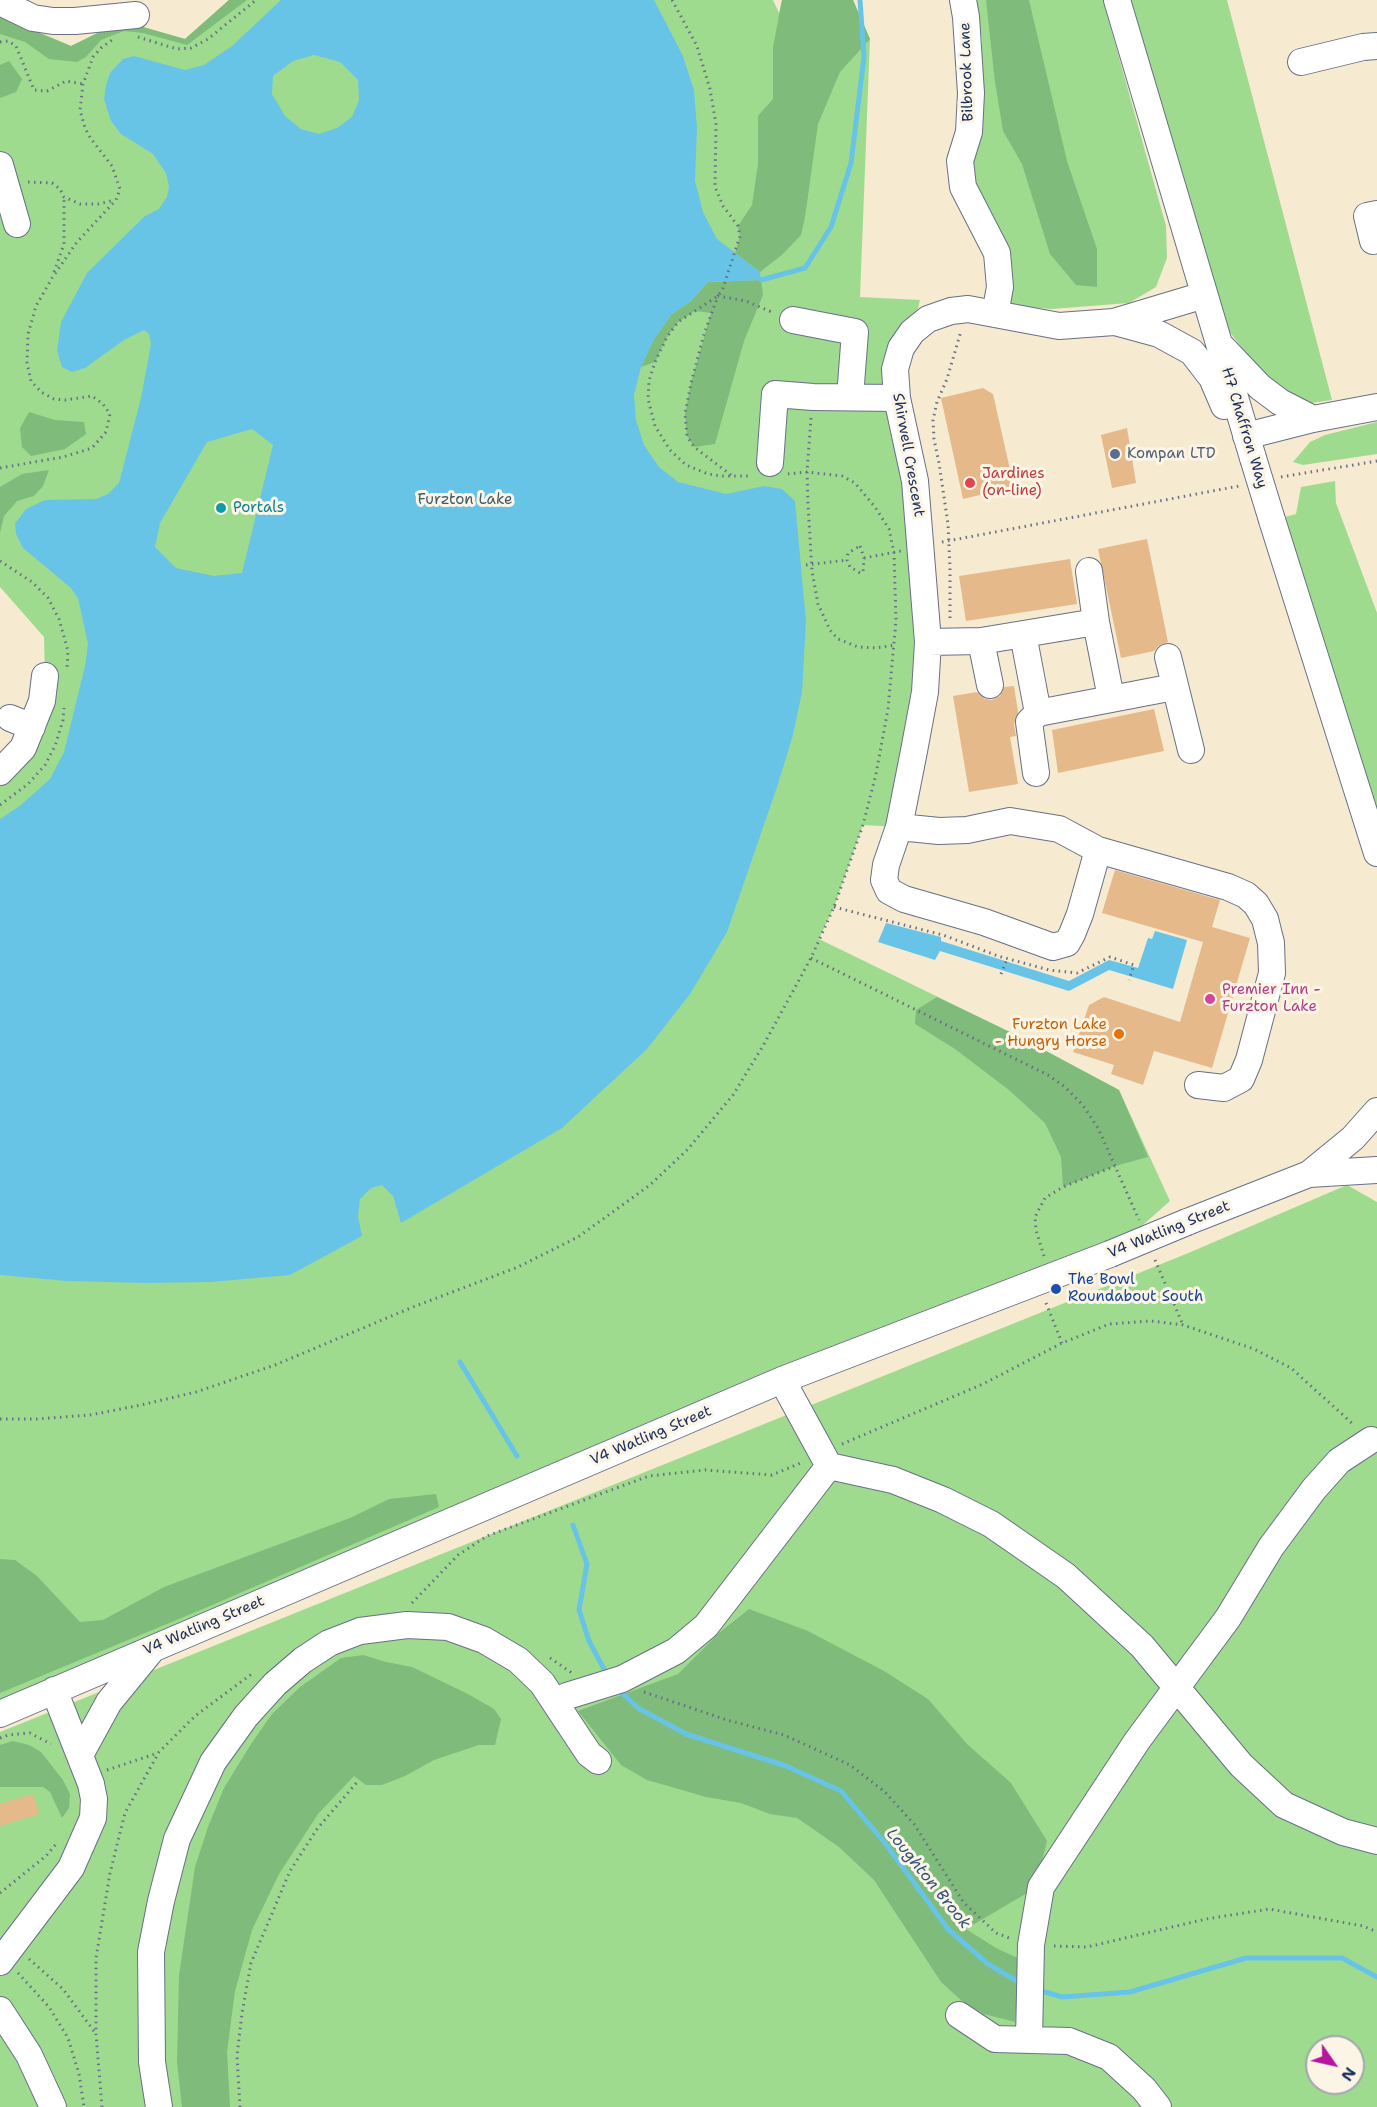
<!DOCTYPE html>
<html>
<head>
<meta charset="utf-8">
<style>
	body { margin:0 }
	#map { position:relative; width:1377px; height:2107px; overflow:hidden; background:#f6ead1; font-family:"Shantell Sans",sans-serif }
	canvas { display:block }
	.north { position:absolute; left:1305px; top:2035px; width:60px; height:60px; box-sizing:border-box; background:#fcf5e5; border:2px solid #a2a6af; border-radius:50%; rotate:124deg; font-size:16px; font-weight:700; line-height:24px; text-align:center; color:#1b2f5e }
	.north::after { content:''; display:block; margin:auto; width:21px; height:27px; background:#b5179e; clip-path:polygon(50% 0,100% 100%,50% 72%,0 100%) }
</style>
</head>
<body>
<div id="map">
<canvas width="1377" height="2107"></canvas>
<div class="north">N</div>
</div>
<script>
const ctx = document.querySelector('canvas').getContext('2d');
ctx.lineJoin = 'round';
function paint(path, color) { ctx.fillStyle = color; ctx.fill(path, 'evenodd'); }
const shape = rows => new Path2D(rows.map(r => 'M' + r).join(''));
function strokePath(path, color, width, dash) { ctx.strokeStyle = color; ctx.lineWidth = width; ctx.lineCap = dash ? 'butt' : 'round'; ctx.setLineDash(dash || []); ctx.stroke(path); }
function drawText(font, color, halo, rows, align = 'center') {
  ctx.font = font + ' "Shantell Sans",sans-serif'; ctx.lineWidth = 6; ctx.setLineDash([]); ctx.textBaseline = 'middle'; ctx.strokeStyle = halo; ctx.fillStyle = color; for (const [text, x, y, turn = 0] of rows) {
    ctx.save(); ctx.translate(x, y); ctx.rotate((+turn || 0) * Math.PI / 180); ctx.textAlign = isNaN(turn) ? turn : align; if (halo) ctx.strokeText(text, 0, 0); ctx.fillText(text, 0, 0); ctx.restore();
  }
}
const green = shape([
	[229,0,773,0,779,13,782,0,853,0,870,39,860,297,920,300,912,332,901,348,928,642,899,827,863,825,834,907,819,939,1016,1035,1119,1090,1170,1201,1110,1254,0,1714,0,772,45,676,44,637,0,587,0,15,71,46,122,21,185,39],
	[975,0,1103,0,1166,226,1167,258,1156,287,1129,303,1052,309,1011,306,1007,280,972,191,970,163,978,116,982,40],
	[1131,0,1227,0,1332,400,1312,403,1292,397,1263,375,1229,331,1208,268],
	[1377,422,1377,454,1303,465,1293,462,1310,442,1325,435],
	[1335,481,1336,503,1377,613,1377,811,1285,517,1296,514,1301,487],
	[1347,1185,1377,1202,1377,2107,0,2107,0,1732,1186,1254],
	[1317,2047,1353,2047,1353,2083,1317,2083]
]);
const forest = shape([
	[229,0,247,0,187,45,143,33,124,31,101,40,86,57,77,62,49,59,25,42,0,34,0,17,71,46,122,21,185,39],
	[782,0,853,0,870,39,840,72,818,124,805,217,801,235,783,254,760,272,735,253,740,236,738,226,752,205,758,164,758,116,773,99,773,47],
	[986,0,1029,0,1067,161,1097,249,1097,287,1076,285,1050,254,1022,164,1003,131,995,82],
	[9,61,22,79,16,92,0,98,0,65],
	[761,280,763,295,744,341,715,444,694,447,687,436,685,414,691,383,711,313,695,311,678,322,667,337,655,362,641,367,654,339,671,315,691,301,708,282],
	[29,412,55,420,84,422,86,434,65,449,31,456,22,447,20,428],
	[49,470,43,486,34,496,17,501,4,516,0,533,0,487,22,474],
	[937,997,1016,1035,1119,1090,1148,1157,1115,1166,1063,1187,1061,1157,1045,1123,1009,1090,955,1049,915,1024,916,1010],
	[436,1494,439,1507,203,1609,0,1693,0,1559,15,1560,37,1576,80,1622,103,1620,164,1587,350,1518,389,1499],
	[749,1609,808,1631,884,1671,928,1699,967,1744,1011,1783,1047,1841,1039,1873,1027,1893,966,1929,996,1948,1020,1959,1015,2022,984,2014,962,2001,941,1982,874,1880,839,1847,797,1818,770,1814,741,1803,706,1797,647,1780,621,1765,578,1711,678,1674,719,1633],
	[363,1655,386,1662,412,1667,468,1694,494,1709,501,1719,495,1745,479,1745,434,1760,405,1776,382,1785,366,1785,354,1776,318,1814,279,1874,252,1930,235,1991,227,2052,230,2107,182,2107,177,2062,179,1975,195,1867,208,1827,224,1788,251,1744,272,1714,300,1687,341,1658],
	[13,1741,29,1745,41,1752,63,1780,70,1794,69,1808,62,1818,50,1792,43,1787,0,1787,0,1745]
]);
const water = shape([
	[281,0,654,0,683,56,694,90,697,128,695,181,703,212,717,239,760,272,761,280,708,282,691,301,671,315,654,339,641,367,634,395,636,420,644,445,659,467,678,482,726,494,764,486,782,489,795,501,806,621,802,692,793,735,777,787,727,932,690,994,647,1049,562,1128,401,1223,393,1196,382,1185,371,1188,360,1199,358,1216,362,1236,290,1275,210,1282,145,1283,67,1281,0,1275,0,819,21,805,50,779,64,752,85,666,88,644,78,598,71,588,23,548,16,534,15,524,26,509,45,500,96,499,108,494,119,483,141,398,151,344,149,334,144,330,124,340,85,368,72,372,62,367,57,351,61,322,87,273,145,216,159,209,167,197,169,186,166,173,153,154,121,134,111,121,104,99,106,85,110,73,123,59,134,56,185,70,204,65,232,46],
	[314,55,340,62,358,80,359,100,352,117,337,128,319,134,301,129,285,116,272,94,273,76,293,61],
	[252,429,273,445,242,573,214,576,176,568,155,547,160,523,207,442],
	[886,923,941,937,941,941,1069,981,1109,960,1138,968,1148,938,1152,939,1155,931,1187,940,1173,989,1109,970,1069,991,940,951,935,960,878,942]
]);
const stream = shape([
	[761,280,805,268,831,227,851,163,864,57,860,0],
	[460,1362,517,1456],
	[573,1525,587,1564,579,1610,589,1641,605,1671],
	[621,1692,638,1708,686,1734,786,1766,841,1791,885,1843,948,1929,988,1964,1024,1985],
	[1038,1990,1062,1997,1130,1992,1246,1958,1342,1958,1377,1977]
]);
const building = shape([
	[983,388,993,394,1014,487,963,499,941,398],
	[1127,428,1136,483,1112,488,1101,435],
	[1147,539,1168,642,1158,646,1154,651,1121,658,1098,549],
	[1070,559,1077,604,966,621,959,576],
	[1014,686,1018,712,1014,724,1016,736,1010,737,1018,784,969,792,953,696,977,692,985,699,992,700,1000,696,1004,687],
	[1154,709,1164,751,1058,773,1052,730],
	[1115,870,1220,900,1212,927,1250,938,1212,1068,1154,1051,1143,1085,1111,1074,1114,1065,1073,1052,1089,1005,1104,997,1180,1022,1203,942,1102,913],
	[33,1794,39,1814,0,1826,0,1804]
]);
const path = shape([
	[672,0,697,46,710,89,716,124,715,187,723,206,738,226,740,236,723,288,718,296,678,322,667,337,655,362,649,381,648,399,655,426,670,450,686,465,708,474,721,476,752,476],
	[138,37,177,49,191,48,208,39,256,0],
	[0,42,8,41,16,46,34,90,47,91,66,81,83,84],
	[28,182,52,183,60,189,64,197,80,204,98,204,115,200],
	[54,272,64,244,64,197],
	[811,418,807,472,808,504,812,571,818,604,830,630,838,639,858,647,876,648,895,645],
	[0,468,63,457,92,448,106,432,110,414,103,404,92,396,66,400,54,399,41,392,31,381,27,363,28,334,36,306,52,278,77,242,116,200,120,189,112,166,91,139,85,128,80,110,83,84,93,57,101,48,112,40],
	[731,475,694,447,687,436,685,414,691,383,704,334,718,296,746,301,774,313],
	[1281,477,1377,461],
	[942,542,1239,486],
	[860,546,864,558,863,572,860,573,850,567,847,560,848,553,860,546],
	[864,558,901,551],
	[0,561,32,582,48,598,59,619,68,651,67,669],
	[806,565,847,560],
	[950,618,950,568,948,524,939,463,934,439,933,420,937,402,947,379,961,331],
	[0,805,28,784,45,765,55,746,63,720,64,708],
	[834,907,943,935,998,956,1049,970,1077,973,1110,957,1134,965,1129,980],
	[811,958,1048,1075,1065,1087,1082,1104,1098,1128,1139,1220],
	[1001,974,1007,959],
	[1044,1256,1036,1230,1035,1217,1045,1198,1063,1187,1115,1166],
	[1155,1260,1183,1325],
	[1046,1303,1062,1343],
	[0,1419,37,1419,90,1415,141,1405,196,1392,275,1365,413,1307,518,1267,578,1237,650,1185,688,1149,733,1095,763,1046,811,958,834,907,863,825,876,774,888,709,896,620,894,553,889,529,875,507,855,483,842,476,807,472,788,474],
	[842,1444,983,1384,1062,1343,1109,1324,1151,1321,1183,1325,1254,1349,1291,1368,1354,1425],
	[412,1603,458,1555,487,1536,649,1476,705,1470,772,1475,803,1462],
	[550,1658,572,1673],
	[644,1692,727,1720,784,1735,850,1765,885,1792,914,1824,964,1903,996,1933,1012,1939],
	[0,1738,8,1735,30,1733,51,1744],
	[107,1770,158,1753],
	[0,1893,46,1856,57,1843],
	[1054,1946,1087,1947,1206,1919,1269,1909,1363,1926,1377,1932],
	[29,1959,63,1989,96,2034],
	[18,1973,49,2007,68,2038,79,2074,84,2107],
	[102,2107,96,2034,96,1958,110,1873,125,1813,159,1752,195,1716,253,1673],
	[240,2107,237,2056,242,2013,251,1963,290,1871,317,1829,358,1781]
]);
const minor = shape([
	[963,0,966,17,971,93,969,132,960,161,963,187,997,253,1000,287,995,314],
	[1117,0,1253,458],
	[0,2,33,18,53,21,75,21,136,15],
	[1301,62,1363,47,1377,46],
	[0,165,17,224],
	[1373,241,1367,216,1377,214],
	[793,320,855,332,850,397],
	[1115,322,1159,334,1192,352,1212,378,1224,406],
	[1222,347,1260,387,1280,402,1313,419],
	[1246,436,1313,419,1377,407],
	[770,463,775,394,813,397,897,398],
	[1272,520,1377,853],
	[1089,571,1096,622,1111,698],
	[1023,634,1038,713,1174,687],
	[981,641,990,685],
	[928,642,981,641,1096,622],
	[1168,657,1191,750],
	[10,718,32,727],
	[0,772,23,748,42,701,45,676],
	[1036,773,1029,722,1038,713],
	[899,827,939,831,967,830,1010,821,1059,829,1098,850,1228,887,1246,895,1256,904,1265,919,1271,943,1272,973,1249,1060,1241,1079,1224,1088,1198,1085],
	[1098,850,1080,914,1072,934,1067,943,1053,947,984,922,904,899,889,891,884,880,886,865,899,827,914,751,925,692,928,642,915,481,897,398,895,369,901,348,912,332,928,319,951,311,968,309,1059,326,1114,322,1204,295],
	[1309,1174,1377,1170],
	[1187,1222,1309,1174,1353,1138,1377,1111],
	[829,1466,893,1480,943,1500,991,1524,1066,1576,1142,1646,1241,1765,1284,1805,1343,1832,1377,1841],
	[555,1702,567,1696,622,1679,676,1651,706,1626,829,1466,782,1380],
	[0,1714,782,1380,1110,1254],
	[80,1755,109,1702,150,1652],
	[0,1962,71,1868,93,1818,94,1799,91,1784,54,1690],
	[0,2010,29,2055,53,2107],
	[959,2015,995,2039,1069,2041,1109,2057,1144,2089,1158,2107],
	[1029,2039,1031,1945,1041,1887,1137,1741,1228,1618,1271,1547,1314,1489,1339,1461,1371,1440],
	[159,2107,152,2062,151,1952,161,1901,177,1839,213,1762,246,1716,275,1684,303,1660,329,1643,360,1631,407,1625,448,1627,484,1640,518,1660,542,1683,589,1754,598,1761]
]);
const minorBridge = shape([
	[1253,458,1272,520],
	[1110,1254,1187,1222]
]);
const markers = [
	[1115,454,6,"#5c6f8a"],
	[970,483,6,"#e0444e"],
	[221,508,6,"#0f9aa8"],
	[1210,999,6,"#d1479c"],
	[1119,1034,6,"#e8710a"],
	[1056,1289,6,"#1a4fb4"]
];
const streetNames = [
	["Bilbrook Lane",967,72,-92],
	["H7 Chaffron Way",1244,428,73],
	["Shirwell Crescent",908,455,80],
	["V4 Watling Street",1169,1230,-22],
	["V4 Watling Street",651,1436,-23],
	["V4 Watling Street",204,1626,-23]
];
const serviceNames = [
	["Kompan LTD",1127,454]
];
const healthNames = [
	["Jardines",982,474],
	["(on-line)",982,491]
];
const parkNames = [
	["Furzton Lake",465,500]
];
const cultureNames = [
	["Portals",233,508]
];
const hotelNames = [
	["Premier Inn -",1222,990],
	["Furzton Lake",1222,1007]
];
const foodNames = [
	["Furzton Lake",1107,1025],
	["- Hungry Horse",1107,1042]
];
const transitNames = [
	["The Bowl",1068,1280],
	["Roundabout South",1068,1297]
];
const waterNames = [
	["Loughton Brook",928,1879,51]
];
paint(green, '#9fdb8f');
paint(forest, '#7fbb7a');
paint(water, '#68c4e6');
strokePath(stream, '#68c4e6', 5);
paint(building, '#e6b98b');
strokePath(minor, '#687086', 28);
strokePath(path, '#687086', 3, [1.5, 4.5]);
strokePath(minor, '#fff', 26);
strokePath(minorBridge, '#687086', 28, []);
strokePath(minorBridge, '#fff', 26);
for (const [x, y, r, color] of markers) { const dot = new Path2D(); dot.arc(x, y, r, 0, 2 * Math.PI); ctx.fillStyle = color; ctx.fill(dot); strokePath(dot, '#fcf5e5', 2); }
drawText('15px', '#1b2f5e', '#fcf5e5', streetNames);
drawText('15px', '#4e5e75', '#fcf5e5', serviceNames, 'left');
drawText('15px', '#be3a42', '#fcf5e5', healthNames, 'left');
drawText('15px', '#3c5a6a', '#fcf5e5', parkNames);
drawText('15px', '#0d838f', '#fcf5e5', cultureNames, 'left');
drawText('15px', '#b23c85', '#fcf5e5', hotelNames, 'left');
drawText('15px', '#c56008', '#fcf5e5', foodNames, 'right');
drawText('15px', '#164399', '#fcf5e5', transitNames, 'left');
drawText('italic 16px', '#2e5480', '#fcf5e5', waterNames);
</script>
</body>
</html>
